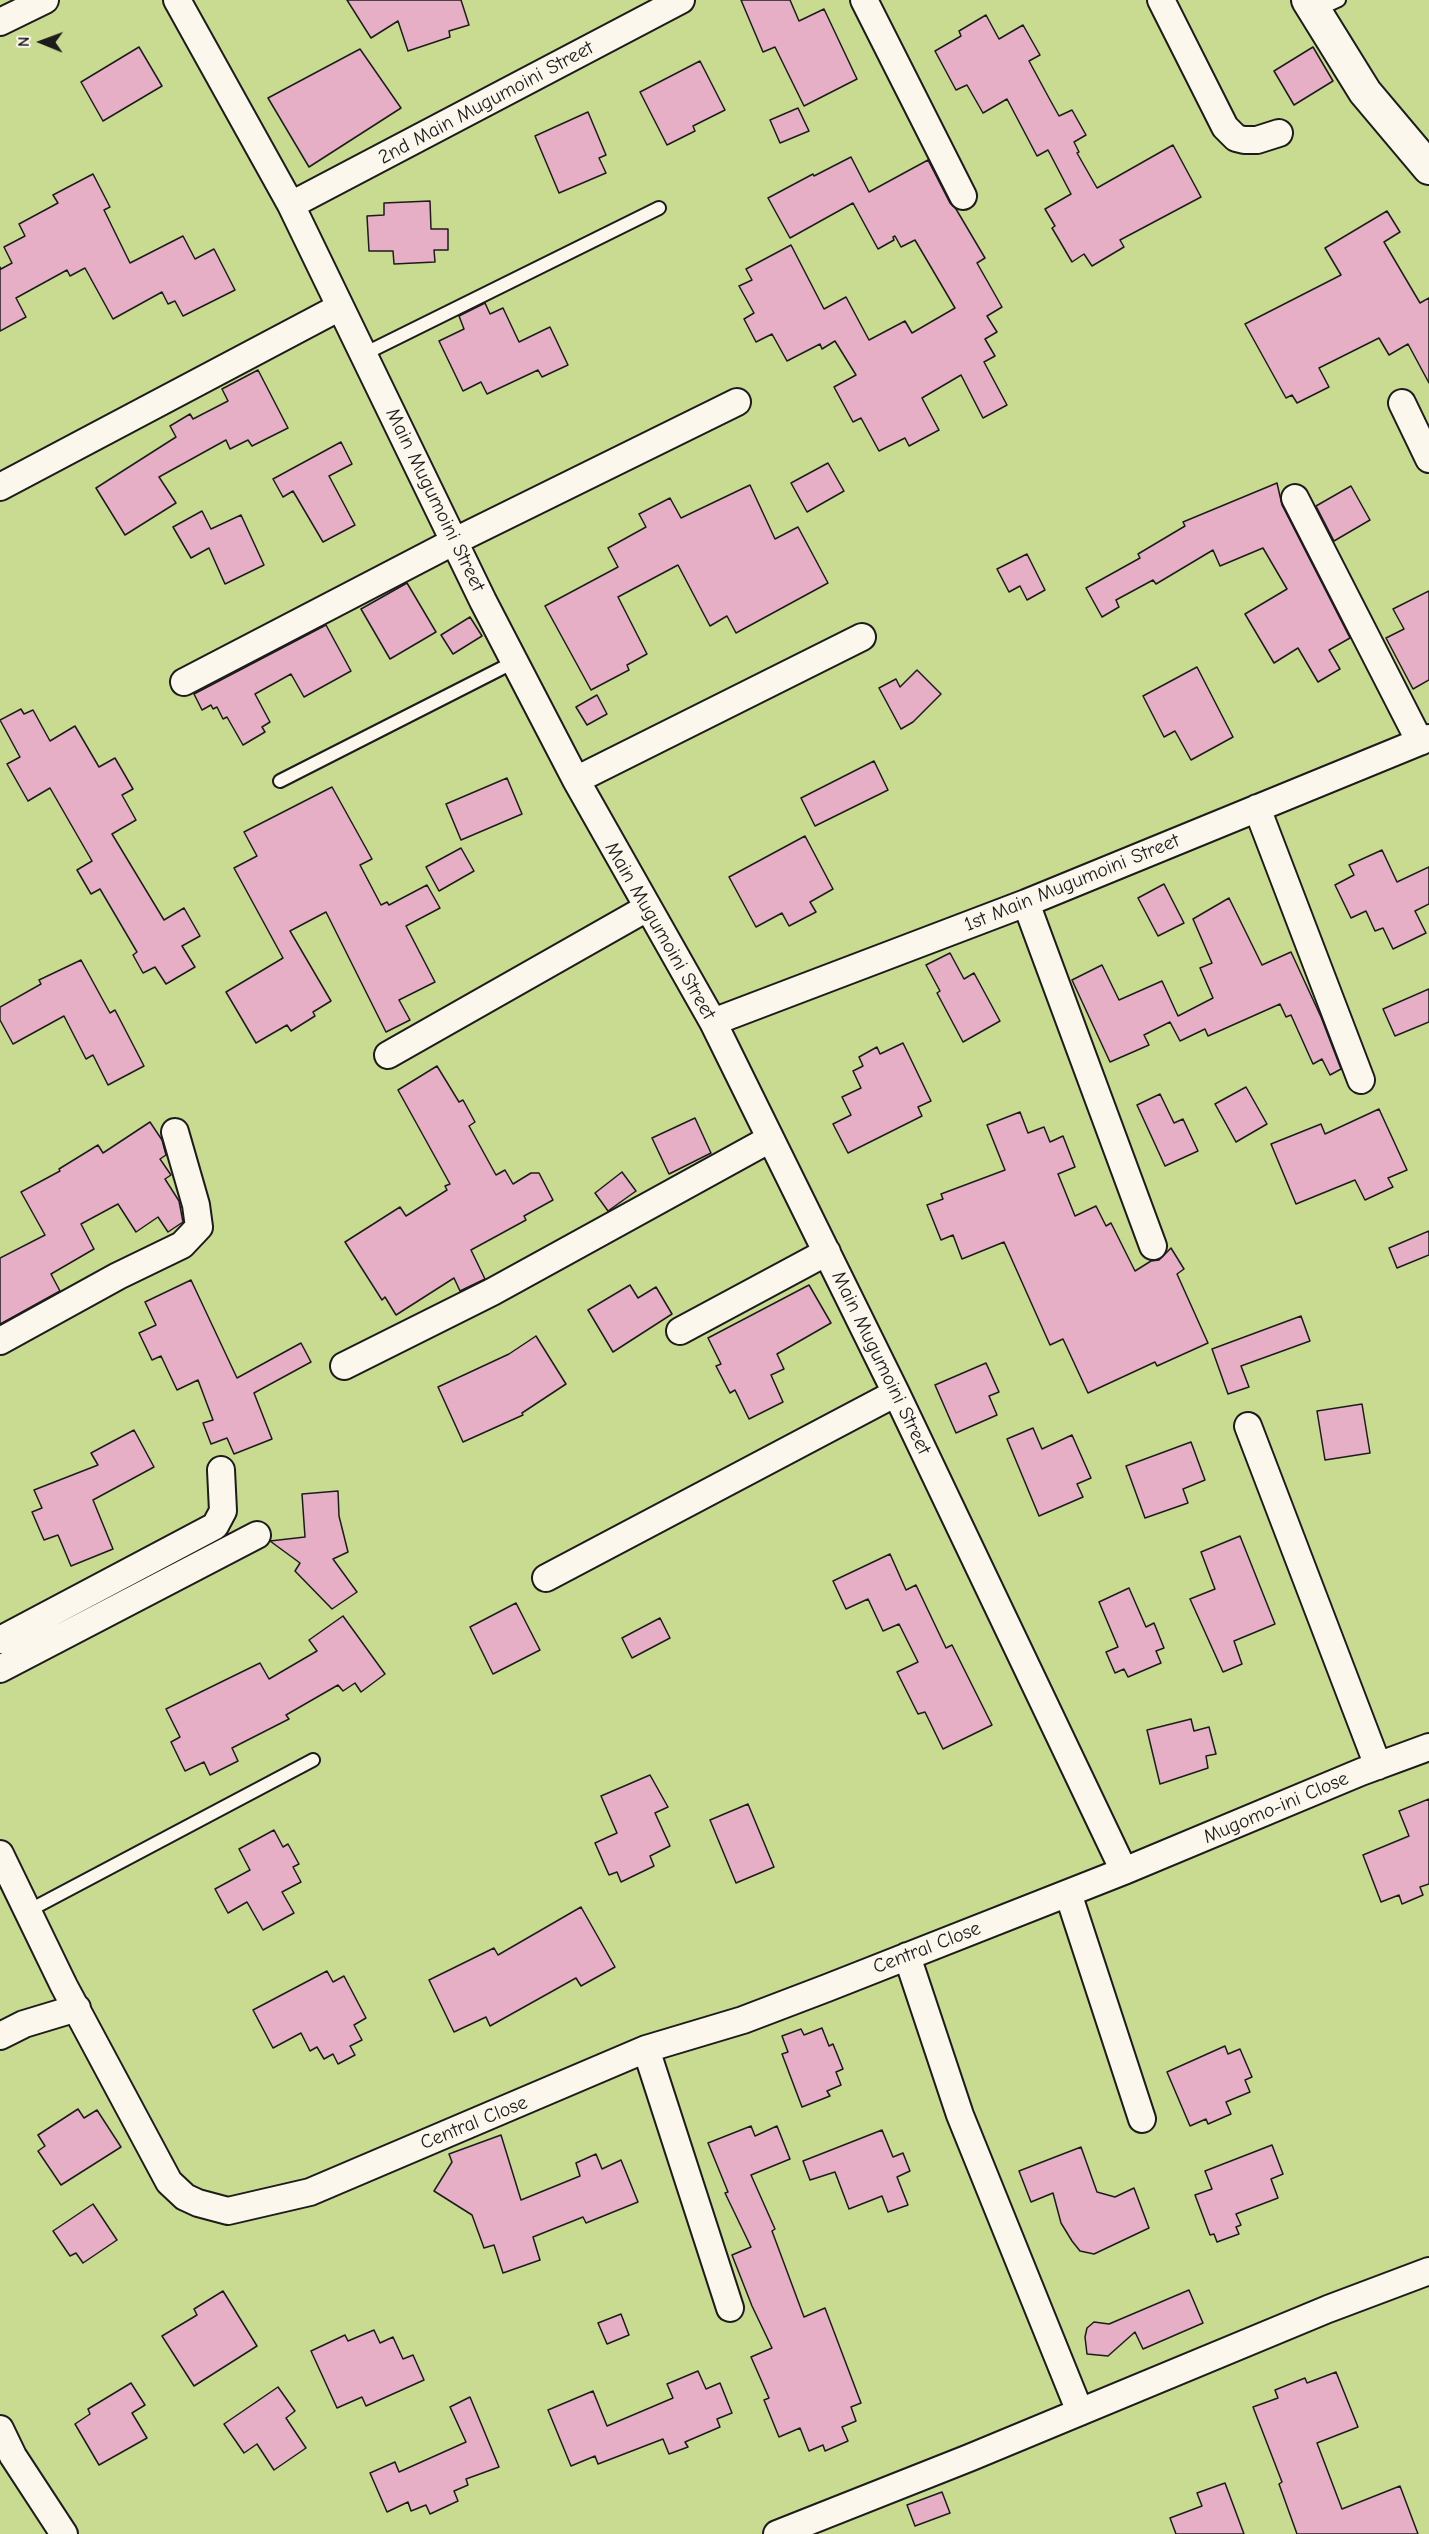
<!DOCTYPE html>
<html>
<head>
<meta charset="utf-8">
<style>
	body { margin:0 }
	#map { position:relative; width:1429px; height:2534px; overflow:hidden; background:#fbf7ec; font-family:"Comic Neue",sans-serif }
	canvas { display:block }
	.north { position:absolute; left:12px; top:12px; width:60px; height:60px; -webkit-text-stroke:4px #fbf7ec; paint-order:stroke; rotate:271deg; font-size:16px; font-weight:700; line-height:24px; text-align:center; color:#1c1c1c }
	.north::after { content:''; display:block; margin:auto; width:21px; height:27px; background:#1c1c1c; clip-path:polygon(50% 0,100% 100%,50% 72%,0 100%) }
</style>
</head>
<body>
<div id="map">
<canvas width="1429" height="2534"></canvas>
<div class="north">N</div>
</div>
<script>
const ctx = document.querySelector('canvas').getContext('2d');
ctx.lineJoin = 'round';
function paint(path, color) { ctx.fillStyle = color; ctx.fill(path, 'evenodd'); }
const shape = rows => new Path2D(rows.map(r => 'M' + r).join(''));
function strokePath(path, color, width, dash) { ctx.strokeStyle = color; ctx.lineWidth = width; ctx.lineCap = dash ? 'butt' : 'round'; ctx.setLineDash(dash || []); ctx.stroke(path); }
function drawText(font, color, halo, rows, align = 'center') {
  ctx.font = font + ' "Comic Neue",sans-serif'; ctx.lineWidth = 5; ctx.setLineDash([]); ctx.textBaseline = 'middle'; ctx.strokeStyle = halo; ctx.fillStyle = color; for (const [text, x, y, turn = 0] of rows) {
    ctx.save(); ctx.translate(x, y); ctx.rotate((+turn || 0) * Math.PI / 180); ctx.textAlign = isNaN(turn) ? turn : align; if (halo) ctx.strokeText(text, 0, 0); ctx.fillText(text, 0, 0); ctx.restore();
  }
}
const green = shape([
	[0,0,1429,0,1429,2534,0,2534]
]);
const building = shape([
	[347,0,461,0,469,25,449,31,450,37,408,51,398,21,371,38,347,0],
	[741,0,790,0,799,21,824,9,857,79,804,106,775,47,763,52,741,0],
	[986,15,999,39,1023,25,1040,55,1029,61,1049,98,1059,116,1072,110,1086,135,1074,142,1079,152,1077,153,1097,188,1173,145,1201,197,1120,240,1124,247,1092,266,1084,254,1072,262,1052,228,1055,226,1045,209,1071,194,1048,150,1037,156,1007,99,983,113,967,85,956,90,935,51,961,36,959,31,986,15],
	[139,47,162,86,103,121,81,82,139,47],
	[1313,47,1333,81,1294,105,1274,71,1313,47],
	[360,49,401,108,309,167,268,98,360,49],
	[700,61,725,110,693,126,695,131,667,145,640,92,700,61],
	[798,108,809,131,780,143,770,120,798,108],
	[588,112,606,155,599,158,606,173,559,193,535,136,588,112],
	[851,157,869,192,928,160,950,203,956,209,985,258,977,263,1002,307,987,316,997,332,985,339,995,356,984,362,1007,405,983,418,961,375,922,398,939,430,909,446,905,438,879,451,861,418,853,422,834,387,856,375,835,341,822,349,820,344,787,361,772,334,756,342,744,319,754,313,739,286,752,280,746,269,791,245,824,309,846,297,869,340,905,321,912,333,955,308,915,240,901,247,895,236,893,237,894,240,878,249,853,203,790,238,768,198,813,174,814,176,851,157],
	[93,174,110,207,104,210,130,263,183,236,195,259,214,249,235,290,183,316,175,301,168,304,162,292,113,319,85,268,70,276,67,270,16,298,26,317,0,331,0,267,1,269,12,263,4,247,25,236,19,224,58,203,53,195,93,174],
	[430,201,431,229,448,229,448,250,434,250,435,262,394,264,393,251,369,251,367,216,384,215,384,203,430,201],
	[1387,211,1400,232,1384,242,1420,303,1429,298,1429,383,1408,344,1389,355,1379,338,1319,368,1329,387,1297,403,1292,395,1286,398,1245,324,1341,275,1325,248,1387,211],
	[485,303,490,314,503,308,519,342,550,327,568,365,542,377,538,370,487,394,481,382,463,391,439,341,464,329,459,316,485,303],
	[258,370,288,428,252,446,248,440,230,449,226,440,159,477,176,503,125,535,96,488,176,437,170,426,190,414,193,419,228,401,222,389,258,370],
	[341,442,352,464,329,476,355,525,323,542,293,491,283,497,273,479,341,442],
	[828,463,844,491,807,512,791,483,828,463],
	[1277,483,1282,505,1350,638,1329,650,1340,669,1318,682,1298,648,1274,663,1245,614,1287,589,1263,548,1220,566,1213,550,1156,584,1153,580,1116,600,1119,607,1102,617,1086,588,1140,558,1138,554,1185,526,1183,522,1277,483],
	[750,485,775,539,798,527,828,583,736,633,727,616,710,626,678,565,618,597,647,654,627,665,629,670,591,690,545,606,618,567,608,548,646,527,639,514,670,498,681,518,750,485],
	[1351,486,1370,520,1334,541,1316,506,1351,486],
	[202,511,211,529,241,515,264,565,225,584,209,548,191,558,173,527,202,511],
	[1027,554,1045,590,1027,600,1020,586,1009,592,997,569,1027,554],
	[407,583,436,632,390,659,361,609,407,583],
	[1429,591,1429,680,1413,689,1386,638,1404,629,1393,609,1429,591],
	[470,617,482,636,453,654,441,635,470,617],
	[326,625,351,671,304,697,291,674,255,694,270,722,262,727,265,732,243,745,227,717,223,719,217,707,213,709,211,705,202,710,194,694,326,625],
	[1197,667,1233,737,1191,760,1175,731,1164,737,1143,696,1197,667],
	[917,670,941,694,913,722,901,729,879,688,896,679,900,687,917,670],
	[597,695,607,714,587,725,576,707,597,695],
	[21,709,24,714,33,710,50,741,75,726,99,767,115,758,133,789,122,795,136,820,112,834,164,920,184,908,200,936,182,946,195,967,166,984,155,967,143,973,133,955,137,952,100,889,91,894,77,870,92,861,50,788,28,801,7,764,20,757,0,720,21,709],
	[874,761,888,790,815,826,801,798,874,761],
	[507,778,522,814,461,840,446,804,507,778],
	[332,787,372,859,360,865,381,905,387,902,389,905,427,885,440,908,406,926,435,982,399,1000,410,1020,386,1032,326,912,290,931,331,1001,313,1012,315,1016,291,1031,287,1025,256,1043,226,992,283,958,234,868,257,856,244,832,332,787],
	[805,836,833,889,810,902,816,912,789,926,782,913,756,927,729,877,805,836],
	[461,848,474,871,439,891,426,867,461,848],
	[1382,850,1397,882,1429,867,1429,904,1415,911,1426,933,1393,949,1383,928,1375,931,1366,911,1351,918,1335,885,1354,875,1349,865,1382,850],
	[1164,884,1184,923,1158,936,1138,898,1164,884],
	[1229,898,1262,965,1291,952,1321,1017,1341,1069,1330,1075,1322,1059,1313,1064,1291,1015,1286,1017,1280,1004,1208,1036,1205,1029,1180,1041,1170,1022,1144,1035,1149,1045,1110,1062,1072,980,1102,965,1119,1000,1162,981,1178,1016,1213,998,1200,968,1212,963,1193,919,1229,898],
	[950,953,964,979,974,973,1000,1021,963,1042,937,993,940,991,926,965,950,953],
	[81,960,110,1013,115,1010,144,1066,108,1085,93,1055,86,1059,64,1016,13,1044,0,1020,0,1007,41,984,39,980,81,960],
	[1429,989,1429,1022,1395,1036,1383,1009,1429,989],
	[903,1043,931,1101,918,1107,922,1116,848,1153,833,1124,851,1115,842,1097,861,1088,853,1071,863,1066,859,1057,877,1047,880,1054,903,1043],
	[437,1066,459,1102,463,1100,475,1122,469,1126,496,1175,505,1170,513,1184,531,1173,539,1173,553,1200,524,1216,526,1220,471,1250,485,1279,460,1291,454,1278,396,1315,385,1297,382,1300,345,1242,400,1207,406,1216,447,1190,445,1186,450,1184,398,1090,437,1066],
	[1246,1087,1267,1124,1236,1142,1215,1104,1246,1087],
	[1160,1094,1174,1123,1183,1119,1198,1151,1165,1166,1137,1105,1160,1094],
	[1379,1109,1407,1170,1388,1178,1393,1187,1365,1200,1355,1180,1296,1204,1271,1144,1321,1124,1325,1134,1379,1109],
	[1020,1112,1028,1133,1044,1127,1050,1142,1063,1136,1075,1167,1058,1174,1075,1216,1096,1206,1106,1226,1111,1223,1135,1271,1151,1261,1159,1260,1171,1248,1184,1269,1177,1274,1208,1343,1157,1366,1155,1362,1088,1393,1063,1339,1050,1345,1004,1242,962,1259,953,1235,941,1240,927,1205,943,1199,941,1194,1005,1170,987,1125,1020,1112],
	[695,1118,711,1153,669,1174,652,1138,695,1118],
	[150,1122,162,1140,166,1155,160,1159,171,1175,165,1179,179,1201,183,1222,168,1232,158,1217,136,1232,118,1204,81,1224,94,1249,51,1274,60,1291,0,1324,0,1258,45,1235,21,1192,60,1171,59,1169,98,1145,103,1153,150,1122],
	[622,1172,636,1191,608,1211,595,1193,622,1172],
	[1429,1231,1429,1255,1397,1268,1389,1248,1429,1231],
	[191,1280,237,1378,301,1343,311,1362,254,1393,272,1439,234,1454,227,1438,211,1444,203,1423,213,1420,198,1380,177,1390,161,1356,152,1360,139,1333,156,1325,145,1302,191,1280],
	[630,1285,638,1298,656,1287,672,1314,613,1352,588,1310,630,1285],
	[809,1285,831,1323,777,1354,784,1369,771,1375,783,1402,749,1419,735,1390,730,1393,716,1366,721,1364,708,1338,809,1285],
	[1301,1316,1310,1341,1241,1366,1249,1387,1228,1394,1212,1349,1301,1316],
	[536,1336,566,1384,522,1413,523,1415,463,1442,438,1387,509,1354,536,1336],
	[986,1363,999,1392,989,1396,997,1415,956,1433,935,1385,986,1363],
	[1362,1404,1370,1453,1325,1460,1317,1411,1362,1404],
	[1033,1428,1042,1449,1072,1435,1091,1478,1077,1484,1083,1497,1039,1516,1007,1439,1033,1428],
	[134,1430,154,1467,93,1500,113,1549,71,1566,58,1535,44,1540,32,1512,42,1508,34,1490,98,1465,91,1453,134,1430],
	[1191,1442,1205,1480,1183,1489,1188,1503,1145,1518,1126,1466,1191,1442],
	[338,1491,339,1516,348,1552,333,1559,357,1592,332,1609,295,1571,300,1563,270,1541,305,1537,302,1494,338,1491],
	[1240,1536,1275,1624,1234,1641,1242,1664,1223,1672,1190,1599,1215,1589,1201,1552,1240,1536],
	[890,1554,906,1590,916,1585,946,1648,952,1645,992,1725,943,1749,925,1712,918,1714,897,1672,918,1662,899,1624,883,1631,868,1599,846,1609,833,1581,890,1554],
	[1129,1588,1146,1627,1154,1623,1164,1648,1156,1651,1161,1663,1128,1677,1124,1669,1115,1673,1106,1652,1118,1647,1099,1602,1129,1588],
	[516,1603,540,1650,493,1674,470,1627,516,1603],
	[343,1616,385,1674,361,1692,355,1683,343,1691,338,1685,286,1715,289,1719,232,1748,238,1761,210,1775,204,1762,185,1771,171,1742,180,1737,166,1709,260,1663,269,1679,317,1651,309,1640,343,1616],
	[660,1618,670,1638,632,1658,622,1638,660,1618],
	[1191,1719,1194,1731,1209,1727,1216,1754,1206,1756,1208,1768,1160,1784,1147,1730,1191,1719],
	[650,1775,668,1807,655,1813,670,1846,650,1856,654,1866,621,1882,617,1872,609,1875,595,1843,617,1833,601,1796,650,1775],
	[1429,1799,1429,1884,1420,1887,1423,1895,1402,1904,1399,1895,1381,1902,1363,1855,1409,1836,1399,1811,1429,1799],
	[748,1804,774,1867,736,1883,710,1820,748,1804],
	[274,1830,283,1847,288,1844,299,1864,293,1867,301,1882,282,1892,294,1913,263,1930,247,1902,228,1913,215,1889,250,1870,239,1849,274,1830],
	[581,1907,615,1967,581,1986,576,1978,490,2026,486,2017,454,2032,429,1980,494,1948,498,1955,581,1907],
	[327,1971,333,1982,344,1976,366,2018,354,2025,362,2040,350,2046,355,2055,338,2064,333,2054,324,2059,317,2047,310,2051,301,2033,273,2048,253,2010,327,1971],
	[822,2028,829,2046,833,2044,843,2069,836,2072,841,2085,827,2091,830,2096,802,2107,782,2054,788,2052,782,2036,801,2029,804,2035,822,2028],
	[1225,2046,1228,2054,1240,2049,1252,2077,1245,2080,1250,2092,1226,2102,1231,2114,1208,2124,1206,2119,1190,2126,1167,2072,1225,2046],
	[78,2109,84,2118,97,2110,121,2147,61,2185,38,2151,45,2146,38,2135,78,2109],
	[751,2126,755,2136,777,2126,790,2159,751,2175,775,2229,772,2231,804,2317,825,2308,861,2403,851,2407,856,2421,842,2427,848,2441,825,2451,823,2445,809,2451,800,2428,779,2437,764,2400,769,2398,751,2357,772,2348,752,2306,732,2255,751,2247,725,2193,728,2192,708,2143,751,2126],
	[882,2130,893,2157,903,2153,910,2171,897,2177,908,2205,888,2212,882,2196,849,2209,835,2172,810,2180,803,2161,882,2130],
	[501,2135,521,2200,580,2176,576,2163,596,2154,602,2169,621,2160,638,2202,586,2223,583,2217,533,2237,540,2260,503,2273,494,2245,484,2248,472,2215,434,2191,452,2162,449,2154,501,2135],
	[1272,2145,1283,2174,1271,2179,1278,2198,1236,2214,1241,2225,1236,2227,1239,2234,1217,2242,1214,2234,1210,2235,1195,2195,1212,2189,1205,2171,1272,2145],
	[1081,2147,1097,2192,1115,2197,1134,2188,1149,2228,1094,2254,1080,2251,1072,2241,1061,2223,1053,2193,1031,2202,1019,2171,1081,2147],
	[93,2204,117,2240,83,2263,76,2253,70,2256,53,2231,93,2204],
	[1189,2290,1203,2323,1143,2349,1135,2332,1108,2356,1087,2354,1085,2337,1087,2328,1094,2322,1109,2324,1189,2290],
	[223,2291,257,2346,194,2386,162,2336,197,2315,194,2309,223,2291],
	[621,2314,629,2335,607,2344,598,2323,621,2314],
	[374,2330,380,2343,393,2337,403,2359,413,2355,424,2380,366,2406,362,2397,337,2408,311,2351,345,2335,348,2341,374,2330],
	[698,2371,706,2389,720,2383,732,2413,717,2419,720,2427,685,2442,688,2447,669,2454,663,2439,598,2464,595,2456,571,2466,548,2410,593,2391,607,2426,673,2398,667,2384,698,2371],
	[1336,2372,1358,2427,1317,2443,1342,2509,1400,2486,1418,2534,1297,2534,1279,2484,1282,2482,1253,2407,1278,2398,1275,2390,1305,2378,1307,2383,1336,2372],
	[131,2383,145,2405,132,2413,147,2438,99,2465,75,2424,90,2414,88,2409,131,2383],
	[278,2387,295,2411,286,2418,306,2448,274,2470,257,2444,244,2453,224,2424,278,2387],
	[470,2397,499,2467,466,2479,468,2485,454,2491,458,2501,430,2514,426,2505,411,2511,408,2502,387,2512,370,2473,395,2462,399,2472,466,2442,450,2407,470,2397],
	[1225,2483,1244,2534,1176,2534,1170,2518,1202,2506,1197,2493,1225,2483],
	[942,2492,950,2513,915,2526,907,2505,942,2492]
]);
const service = shape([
	[1315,11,1339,0],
	[364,354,659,208],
	[280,781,514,662],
	[28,1911,313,1760]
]);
const minor = shape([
	[177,0,291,205,483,601,576,780,713,1022,896,1393,1124,1871],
	[864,0,963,196],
	[1161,0,1225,127,1236,138,1244,140,1257,140,1279,133],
	[0,22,45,0],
	[291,205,681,0],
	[1402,403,1429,459],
	[0,487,340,307],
	[1295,498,1420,742],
	[184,682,455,541,737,402],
	[576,780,862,637],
	[1257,808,1361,1080],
	[1026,903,1153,1246],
	[713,1022,1026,903,1429,738],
	[388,1055,647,908],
	[680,1331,827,1252],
	[0,1341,118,1276,182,1245,199,1227,196,1205,175,1132],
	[344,1366,492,1292,770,1139],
	[1248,1426,1378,1766],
	[546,1578,896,1393],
	[0,1640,215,1526,223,1511,221,1470],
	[0,1669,257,1535],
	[0,1854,64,1986,169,2182,185,2197,198,2203,228,2211,310,2192,646,2049,743,2020,827,1988,1124,1871,1361,1772,1429,1747],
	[1068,1893,1142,2119],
	[907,1956,960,2115,1080,2412],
	[0,2036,24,2024,77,2008],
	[646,2049,730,2308],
	[0,2429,13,2456,64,2534],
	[777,2534,969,2458,1328,2309,1429,2271]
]);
const tertiary = shape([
	[1308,0,1365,92,1429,168]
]);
const streetNames = [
	["2nd Main Mugumoini Street",486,103,-28],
	["Main Mugumoini Street",435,500,64],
	["1st Main Mugumoini Street",1072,883,-22],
	["Main Mugumoini Street",660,931,60],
	["Main Mugumoini Street",881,1363,64],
	["Mugomo-ini Close",1276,1808,-23],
	["Central Close",927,1948,-21],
	["Central Close",474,2123,-22]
];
paint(green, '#c8db90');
paint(building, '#e6afc6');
strokePath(building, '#1c1c1c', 1.5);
strokePath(service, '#1c1c1c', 16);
strokePath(minor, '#1c1c1c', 30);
strokePath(tertiary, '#1c1c1c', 36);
strokePath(service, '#fbf7ec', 12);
strokePath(minor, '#fbf7ec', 26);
strokePath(tertiary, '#fbf7ec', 32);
drawText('20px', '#1c1c1c', '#fbf7ec', streetNames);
</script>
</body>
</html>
